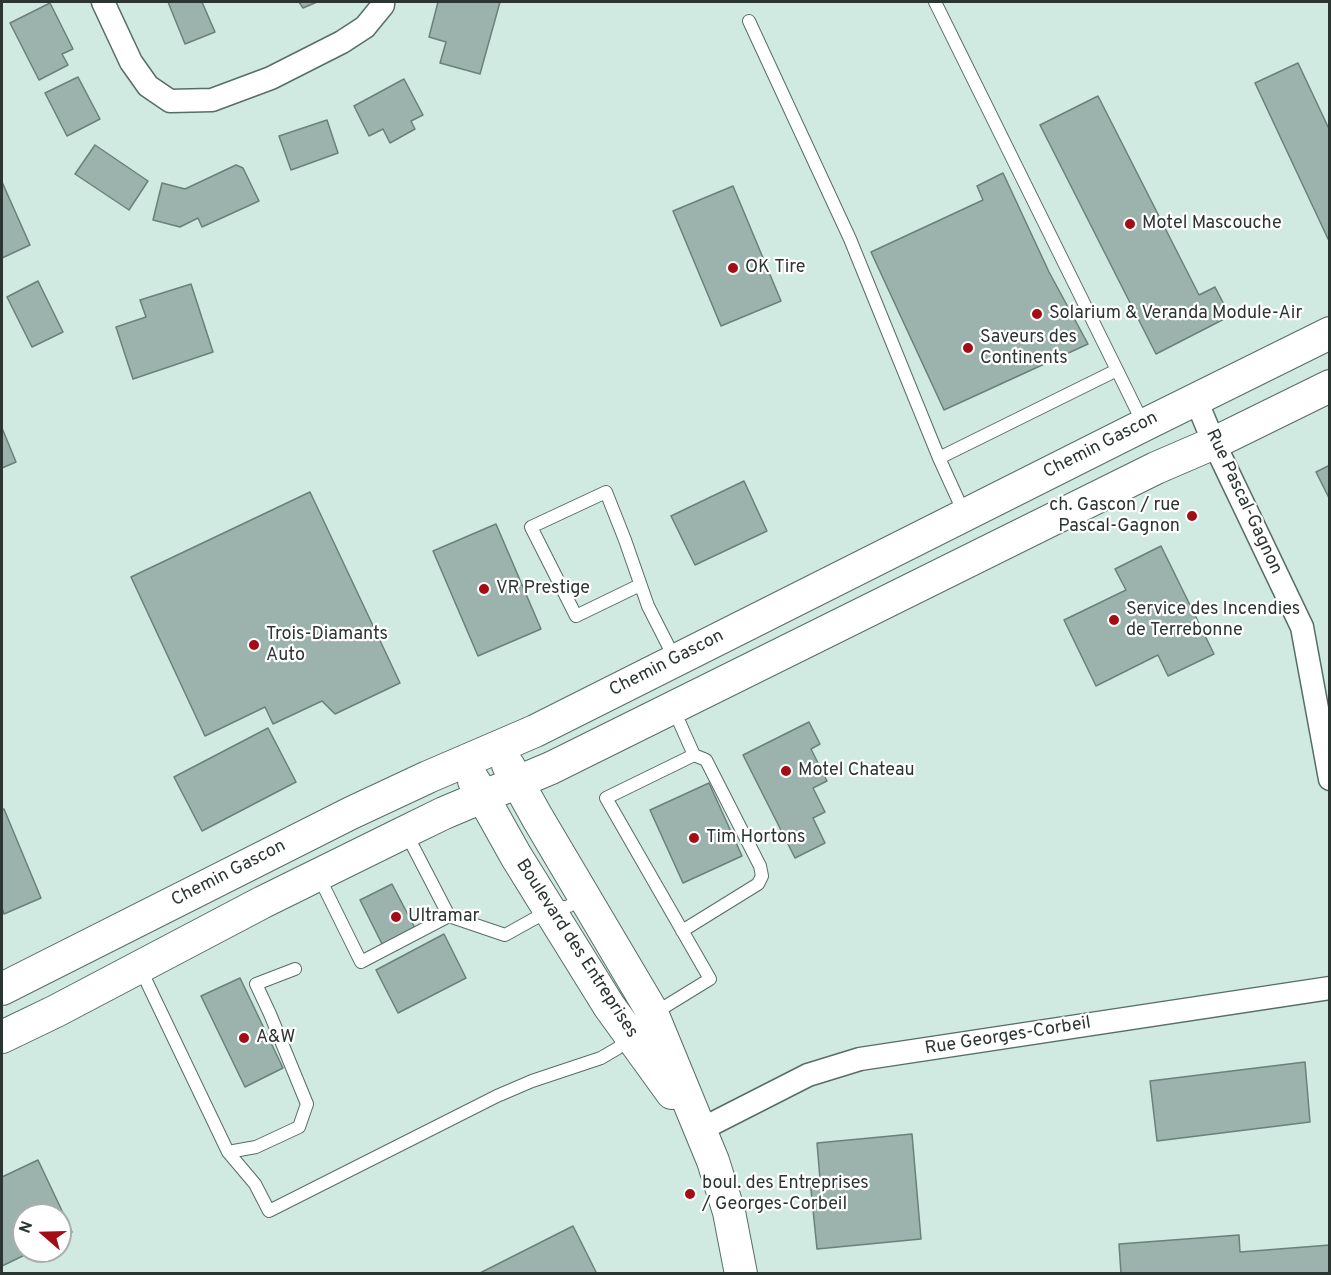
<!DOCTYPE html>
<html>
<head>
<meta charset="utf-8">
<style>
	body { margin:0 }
	#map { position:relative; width:1331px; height:1275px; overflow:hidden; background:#d0e9e1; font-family:Overpass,sans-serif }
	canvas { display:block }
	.frame { position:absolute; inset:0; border:3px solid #2b3532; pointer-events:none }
	.north { position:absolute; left:12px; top:1203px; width:60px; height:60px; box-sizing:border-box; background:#fff; border:2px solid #aaaead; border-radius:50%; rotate:290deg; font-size:16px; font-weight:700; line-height:24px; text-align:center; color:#2b3532 }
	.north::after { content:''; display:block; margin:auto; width:21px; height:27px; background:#a50d16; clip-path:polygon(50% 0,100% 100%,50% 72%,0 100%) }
</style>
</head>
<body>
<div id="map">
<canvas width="1331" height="1275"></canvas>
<div class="frame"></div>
<div class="north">N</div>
</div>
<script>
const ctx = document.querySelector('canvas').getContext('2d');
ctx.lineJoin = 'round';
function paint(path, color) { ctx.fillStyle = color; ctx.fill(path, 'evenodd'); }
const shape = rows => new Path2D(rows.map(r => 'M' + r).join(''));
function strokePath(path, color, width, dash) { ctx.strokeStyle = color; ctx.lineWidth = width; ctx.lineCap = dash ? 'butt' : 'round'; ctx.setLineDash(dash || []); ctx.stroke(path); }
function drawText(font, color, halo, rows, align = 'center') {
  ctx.font = font + ' Overpass,sans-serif'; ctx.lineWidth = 4.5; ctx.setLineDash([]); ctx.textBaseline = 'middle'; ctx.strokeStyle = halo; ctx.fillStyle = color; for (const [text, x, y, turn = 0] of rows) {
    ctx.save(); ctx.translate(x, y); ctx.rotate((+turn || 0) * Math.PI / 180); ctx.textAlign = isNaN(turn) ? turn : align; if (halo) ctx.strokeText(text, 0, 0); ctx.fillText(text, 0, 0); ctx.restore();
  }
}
const building = shape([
	[168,2,202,2,215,32,185,44,168,2],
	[299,2,317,2,303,8,299,2],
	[438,2,500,2,480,74,440,63,446,42,429,37,438,2],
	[50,3,73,49,62,54,68,65,39,80,10,23,50,3],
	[1298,63,1330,131,1329,241,1255,83,1298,63],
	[78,77,100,119,67,136,45,93,78,77],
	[404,79,423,115,411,121,415,129,390,143,383,129,369,136,354,106,404,79],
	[1098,96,1199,295,1215,287,1230,316,1156,354,1040,125,1098,96],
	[327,120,338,153,291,170,279,136,327,120],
	[95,145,148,181,129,210,75,174,95,145],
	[236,165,243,168,259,201,202,227,198,218,180,227,153,220,162,183,185,189,236,165],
	[1003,173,1049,272,1088,344,944,410,871,252,983,200,977,186,1003,173],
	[2,182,30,245,2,258,2,182],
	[733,186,781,301,721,326,673,211,733,186],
	[38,281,63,332,32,347,7,297,38,281],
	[191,284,213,352,133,379,116,327,146,317,140,300,191,284],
	[2,428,16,462,2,468,2,428],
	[1330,465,1330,500,1316,472,1330,465],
	[744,481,767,531,695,565,671,516,744,481],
	[310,492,400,683,335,714,322,701,273,724,265,707,205,736,131,577,310,492],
	[496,524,541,629,478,656,433,551,496,524],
	[1161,546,1214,654,1168,676,1158,655,1096,686,1064,620,1126,590,1115,569,1161,546],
	[809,722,820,744,811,749,827,781,813,788,825,812,813,818,825,843,795,858,743,755,809,722],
	[268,728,296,782,202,831,174,777,268,728],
	[709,783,742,856,683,883,650,810,709,783],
	[4,809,41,898,4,914,2,908,2,810,4,809],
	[392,884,416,930,383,946,360,900,392,884],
	[444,934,466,978,398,1013,376,970,444,934],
	[240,978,283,1068,245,1087,201,996,240,978],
	[1305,1062,1310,1122,1157,1141,1150,1081,1305,1062],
	[912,1134,921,1239,817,1249,810,1180,820,1179,817,1143,912,1134],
	[38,1160,72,1232,60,1237,60,1215,24,1215,24,1251,33,1251,2,1266,2,1177,38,1160],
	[573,1226,597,1274,478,1274,573,1226],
	[1239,1235,1240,1252,1330,1245,1330,1274,1121,1274,1119,1244,1239,1235]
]);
const lane = shape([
	[935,2,1117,370],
	[749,21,850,239,939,458],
	[965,515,939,458,1117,370,1143,423],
	[640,585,576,616,531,527,606,492,625,540,648,606,675,659],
	[406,833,449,916,505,935,550,910,569,906,584,897],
	[318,875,361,962,449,916],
	[682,931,758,884,762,876,760,866,706,760,694,755],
	[140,968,228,1152,255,1184,269,1211,497,1096,532,1081,601,1058,618,1048,629,1036],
	[653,1014,710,979,606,798,694,755,673,708],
	[228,1152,256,1147,299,1127,307,1104,270,1014,256,984,295,969]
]);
const street = shape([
	[103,2,131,62,148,86,170,101,212,100,271,78,342,42,365,27,383,5,383,2],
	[1196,400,1214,443,1302,627,1330,779],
	[700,1130,808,1075,860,1059,1330,988]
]);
const secondary = shape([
	[508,765,537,817,650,1008,713,1161,729,1212,741,1274],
	[474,781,516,856,609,1006,672,1093],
	[2,989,351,813,428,777,535,731,1144,425,1330,333],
	[2,1037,56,1011,263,902,405,832,444,813,551,768,1156,468,1214,443,1330,386]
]);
const markers = [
	[1130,224,6,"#a50d16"],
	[733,268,6,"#a50d16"],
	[1037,314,6,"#a50d16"],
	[968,348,6,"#a50d16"],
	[1192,516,6,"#a50d16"],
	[484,589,6,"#a50d16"],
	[1114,620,6,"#a50d16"],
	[254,645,6,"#a50d16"],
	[786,771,6,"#a50d16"],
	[694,838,6,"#a50d16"],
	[396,917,6,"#a50d16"],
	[244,1038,6,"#a50d16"],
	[690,1194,6,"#a50d16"]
];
const poiNames = [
	["Motel Mascouche",1142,224],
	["OK Tire",745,268],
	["Solarium & Veranda Module-Air",1049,314],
	["Saveurs des",980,338],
	["Continents",980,359],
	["ch. Gascon / rue",1180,506,"right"],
	["Pascal-Gagnon",1180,527,"right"],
	["VR Prestige",496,589],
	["Service des Incendies",1126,610],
	["de Terrebonne",1126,631],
	["Trois-Diamants",266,635],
	["Auto",266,656],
	["Motel Chateau",798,771],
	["Tim Hortons",706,838],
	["Ultramar",408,917],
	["A&W",256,1038],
	["boul. des Entreprises",702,1184],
	["/ Georges-Corbeil",702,1205]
];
const streetNames = [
	["Chemin Gascon",1101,446,-27],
	["Rue Pascal-Gagnon",1243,502,65],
	["Chemin Gascon",667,664,-27],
	["Chemin Gascon",229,874,-27],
	["Boulevard des Entreprises",576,949,57],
	["Rue Georges-Corbeil",1008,1037,-9]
];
paint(building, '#9bb3ac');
strokePath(building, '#6a817a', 1.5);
strokePath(lane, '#576d67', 14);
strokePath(street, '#576d67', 25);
strokePath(secondary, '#576d67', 34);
strokePath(lane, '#fff', 12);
strokePath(street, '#fff', 22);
strokePath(secondary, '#fff', 32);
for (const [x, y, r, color] of markers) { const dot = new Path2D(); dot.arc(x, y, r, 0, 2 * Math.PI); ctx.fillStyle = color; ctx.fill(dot); strokePath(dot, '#fff', 2); }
drawText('18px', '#2b3532', '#fff', poiNames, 'left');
drawText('18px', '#2b3532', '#fff', streetNames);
</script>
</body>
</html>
